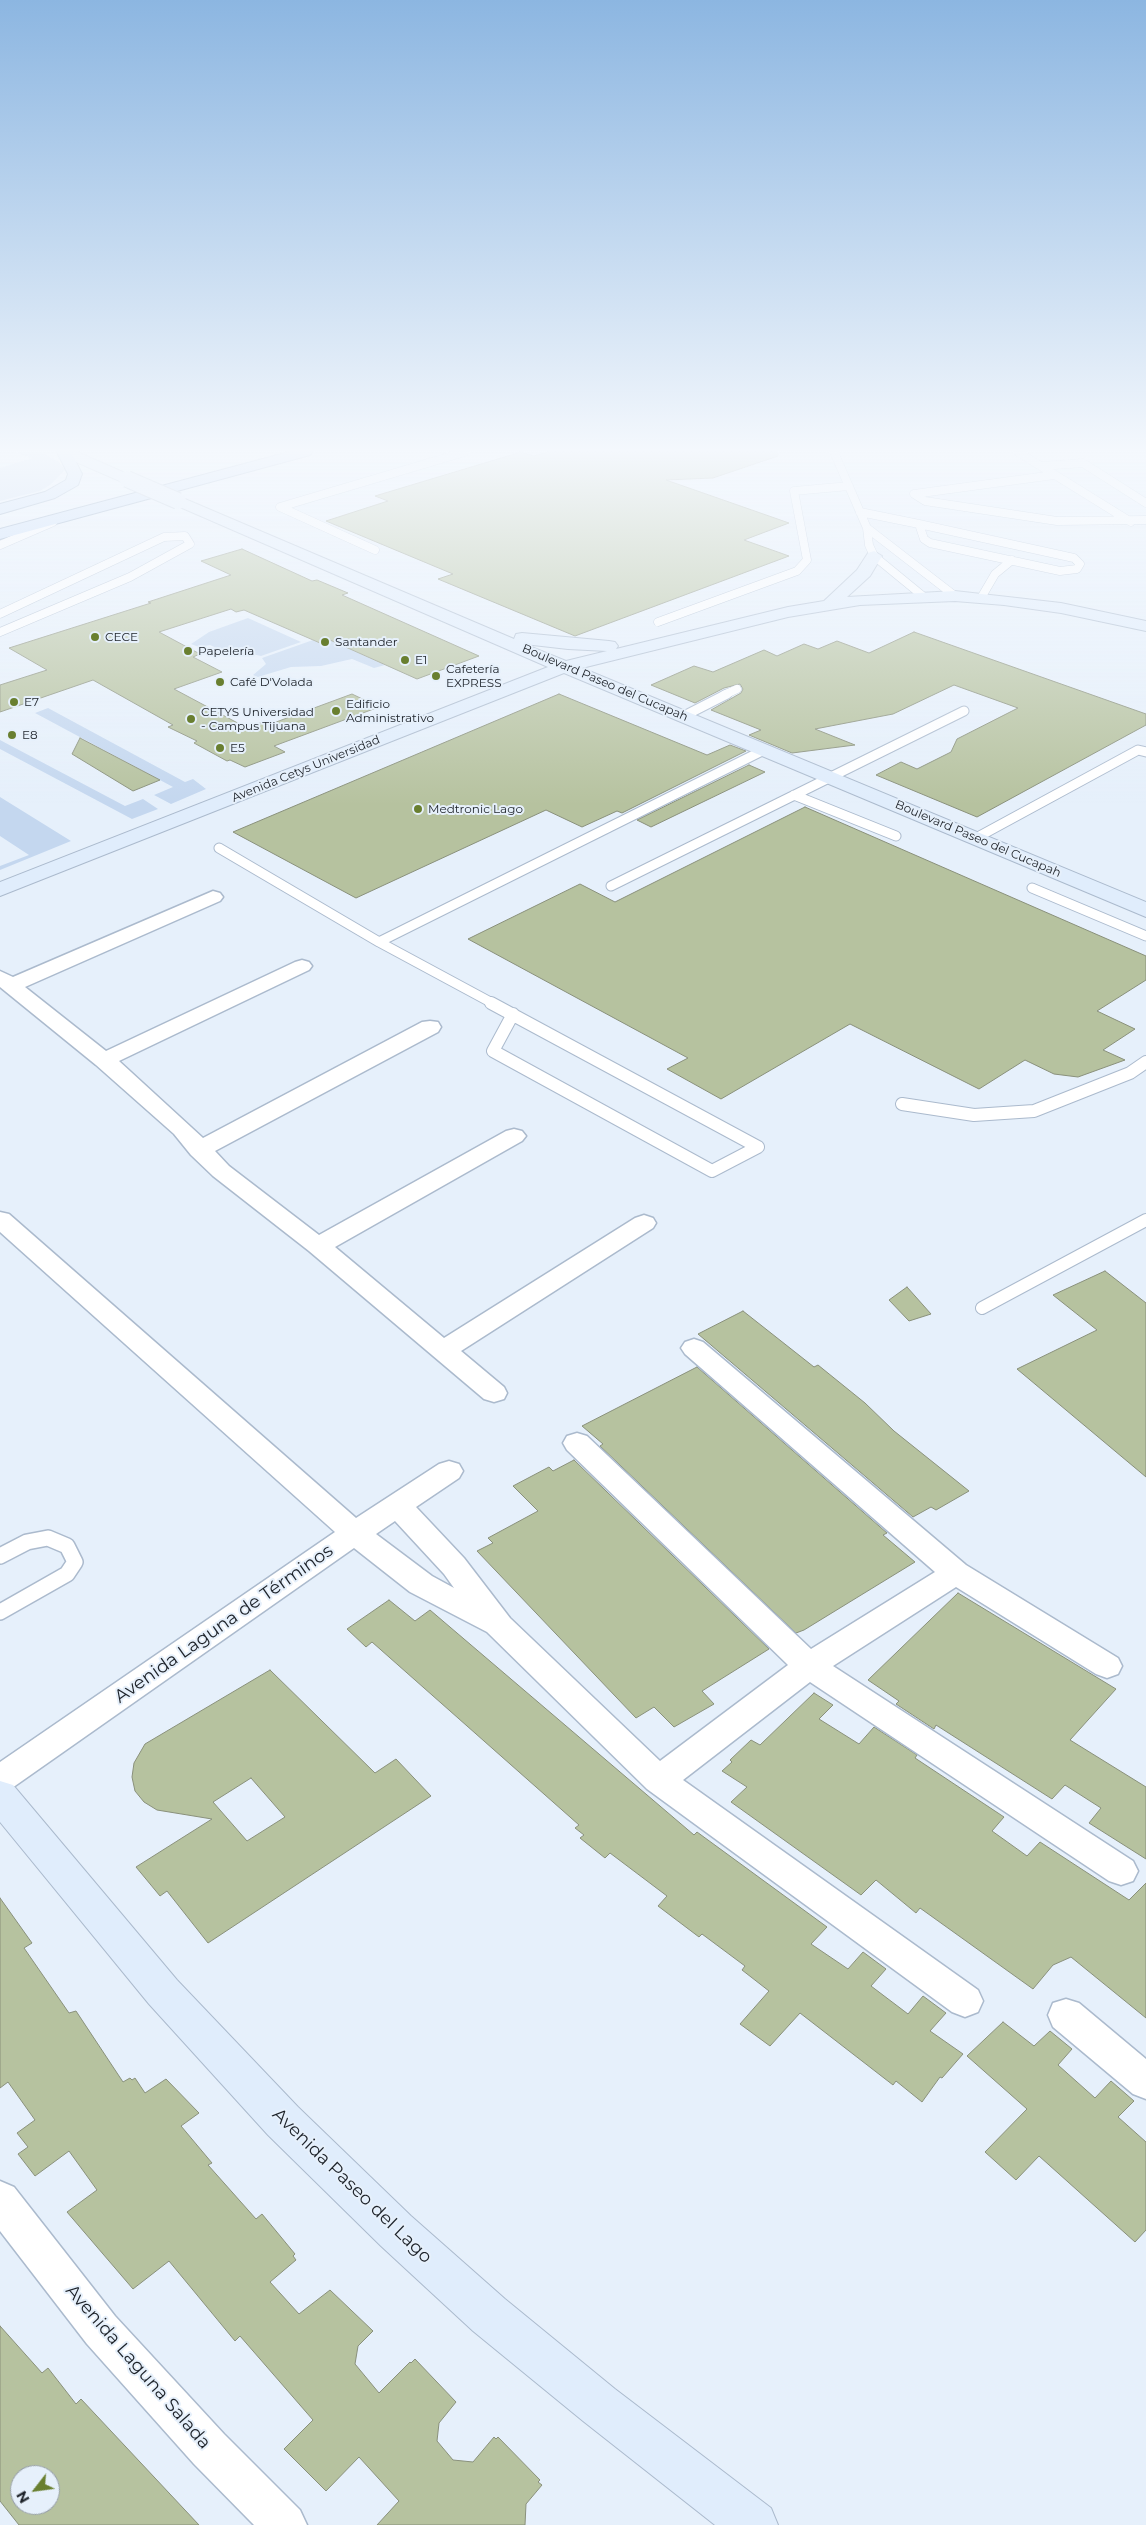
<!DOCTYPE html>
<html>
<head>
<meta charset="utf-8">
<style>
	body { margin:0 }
	#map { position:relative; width:1146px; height:2525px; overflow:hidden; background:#e6f0fb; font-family:Montserrat,sans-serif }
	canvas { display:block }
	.north { position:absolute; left:10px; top:2465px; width:50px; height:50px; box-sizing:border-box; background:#e6f0fb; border:1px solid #959da7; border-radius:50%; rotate:240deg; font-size:14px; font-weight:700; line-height:20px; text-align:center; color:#1c2128 }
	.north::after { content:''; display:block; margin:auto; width:18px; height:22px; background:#697f30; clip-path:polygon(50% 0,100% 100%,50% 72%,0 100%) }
</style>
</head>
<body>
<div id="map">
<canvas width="1146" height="2525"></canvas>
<div class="north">N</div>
</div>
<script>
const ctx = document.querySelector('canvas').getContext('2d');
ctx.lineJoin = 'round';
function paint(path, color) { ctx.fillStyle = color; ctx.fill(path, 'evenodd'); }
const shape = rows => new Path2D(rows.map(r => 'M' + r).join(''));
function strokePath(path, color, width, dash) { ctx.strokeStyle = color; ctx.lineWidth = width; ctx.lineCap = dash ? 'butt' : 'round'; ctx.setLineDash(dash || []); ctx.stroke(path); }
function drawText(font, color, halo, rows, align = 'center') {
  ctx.font = font + ' Montserrat,sans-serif'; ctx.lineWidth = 4; ctx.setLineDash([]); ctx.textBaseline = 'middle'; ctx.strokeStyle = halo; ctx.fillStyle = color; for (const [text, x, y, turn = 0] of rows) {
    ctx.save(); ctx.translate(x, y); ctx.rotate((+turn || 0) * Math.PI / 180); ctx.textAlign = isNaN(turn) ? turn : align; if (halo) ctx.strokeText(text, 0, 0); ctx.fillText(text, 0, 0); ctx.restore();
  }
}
const green = shape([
	[16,452,40,452,59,462,65,470,50,485,40,491,0,501,0,468,32,458],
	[248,618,301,642,261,656,248,653,233,656,210,645,199,647,191,644,209,632],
	[313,640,320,643,330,640,385,665,374,668,352,659,321,666,291,667,258,677,253,675,266,664,262,658],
	[48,708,185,782,193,779,206,789,171,804,154,795,173,787,35,713],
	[0,740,125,806,143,799,158,809,132,819,0,749],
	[0,797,71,841,0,870,0,866,29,855,0,836]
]);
const building = shape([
	[521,452,534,456,549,452,778,452,778,456,713,478,666,480,789,523,744,540,789,556,575,636,438,579,453,574,326,521,388,501,375,496,521,452],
	[242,549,312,581,317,580,348,593,342,595,479,656,417,679,330,640,320,643,244,610,236,612,231,609,159,632,200,654,193,657,222,672,174,689,247,728,263,722,268,725,352,694,379,707,274,746,285,752,245,767,230,760,227,761,194,743,197,741,168,727,173,725,93,680,0,712,0,685,47,670,9,648,151,603,148,602,231,575,201,561,242,549],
	[914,632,1146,714,1146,725,977,817,876,775,901,762,917,769,951,752,957,739,1018,708,954,685,893,714,815,729,855,745,792,753,749,735,761,730,711,710,741,693,743,689,740,684,724,688,695,703,651,685,694,666,713,672,764,650,777,656,804,644,818,649,837,641,869,653,914,632],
	[559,694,707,755,730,745,746,751,622,813,617,811,582,827,546,810,356,898,233,832,559,694],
	[80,738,160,780,133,791,72,754,80,738],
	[749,765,765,772,651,827,637,820,749,765],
	[805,807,1146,956,1146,980,1097,1011,1135,1029,1103,1050,1125,1060,1078,1077,1054,1074,1025,1060,979,1089,850,1024,721,1099,667,1069,688,1058,468,939,580,884,615,902,805,807],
	[1105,1271,1146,1303,1146,1477,1017,1369,1097,1330,1053,1295,1105,1271],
	[907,1287,931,1314,909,1321,889,1300,907,1287],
	[743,1311,814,1367,818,1365,865,1403,894,1431,969,1491,936,1510,931,1507,913,1517,698,1334,743,1311],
	[697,1367,887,1533,883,1535,915,1562,804,1630,796,1633,600,1446,603,1444,582,1426,697,1367],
	[574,1460,769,1649,702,1691,714,1704,674,1727,654,1707,636,1718,477,1551,493,1543,488,1538,538,1511,513,1486,549,1467,553,1471,574,1460],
	[958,1593,1116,1689,1070,1740,1146,1787,1146,1859,1089,1823,1101,1808,1065,1785,1052,1799,936,1725,934,1729,896,1704,899,1701,868,1680,958,1593],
	[389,1600,415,1621,430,1610,694,1835,697,1832,827,1927,811,1944,848,1969,863,1952,886,1969,871,1986,908,2014,923,1996,946,2013,930,2031,963,2054,942,2078,940,2077,922,2102,896,2081,893,2085,800,2013,770,2046,740,2024,769,1991,742,1970,745,1966,702,1934,699,1937,658,1906,667,1896,610,1853,605,1858,580,1838,584,1835,575,1828,579,1825,372,1642,366,1647,347,1629,389,1600],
	[270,1670,375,1773,396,1759,431,1796,208,1943,167,1891,160,1896,136,1867,212,1819,157,1810,144,1802,135,1791,132,1777,134,1763,145,1744,270,1670],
	[251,1778,285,1817,247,1841,213,1802,251,1778],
	[814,1693,833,1705,819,1719,859,1744,874,1727,917,1755,915,1758,1004,1817,992,1831,1027,1856,1040,1842,1129,1900,1146,1883,1146,2018,1071,1957,1053,1965,1033,1989,920,1908,916,1913,876,1880,861,1895,731,1802,747,1787,722,1771,732,1762,730,1760,751,1740,760,1745,814,1693],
	[0,1898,32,1943,24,1948,69,2013,76,2011,123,2082,130,2078,132,2080,135,2078,145,2093,166,2079,199,2113,181,2126,212,2163,208,2165,256,2219,262,2214,295,2254,293,2256,296,2260,270,2282,299,2314,330,2290,373,2331,358,2346,355,2364,379,2393,410,2362,411,2363,415,2359,456,2402,439,2423,437,2441,453,2460,473,2462,494,2437,496,2439,498,2437,540,2480,538,2482,542,2485,526,2504,525,2525,377,2525,399,2501,359,2457,326,2491,284,2449,313,2420,240,2336,235,2341,169,2261,133,2289,67,2212,97,2190,69,2151,35,2176,18,2154,28,2147,17,2133,35,2120,8,2082,0,2088,0,1898],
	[1003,2022,1034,2046,1050,2031,1072,2049,1058,2065,1095,2098,1111,2081,1134,2101,1118,2117,1146,2142,1146,2230,1135,2242,1039,2156,1016,2180,985,2152,1027,2109,967,2056,1003,2022],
	[0,2326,42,2373,48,2368,76,2404,81,2399,199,2525,19,2525,0,2501,0,2326],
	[20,2475,50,2475,50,2505,20,2505,20,2475]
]);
const serviceFar3 = shape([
	[834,452,867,528,869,545,874,556,924,597],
	[1018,452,1131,522],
	[1041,466,1083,463,1146,503],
	[1054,475,914,494,925,501,1057,521,1146,520],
	[860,512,919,524],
	[919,524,1074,558,1080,564,1077,569,1060,571,930,543,924,539,919,524],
	[867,528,955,596],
	[0,545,53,522],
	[375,550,280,507,465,452],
	[981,598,995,574,1012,560],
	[0,614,164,537,185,536,190,544,130,577,0,632],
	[658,622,797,571,807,560,794,491,849,486],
	[724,695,737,689]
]);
const serviceFar2 = shape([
	[684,716,727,694],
	[794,795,896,836],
	[976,838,1138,750,1146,752],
	[219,848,379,942,494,1004],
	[611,886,964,711],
	[1032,888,1146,936],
	[379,942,764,750]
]);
const serviceFar1 = shape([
	[491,1003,758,1147],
	[513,1014,493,1051,712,1171,758,1147],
	[902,1104,974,1115,1034,1111,1130,1073,1146,1062],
	[982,1308,1146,1220]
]);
const service = shape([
	[0,1556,27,1542,48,1538,67,1546,75,1562,67,1574,0,1612]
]);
const minor = shape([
	[213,891,220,893,223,897,220,901,25,987,106,1051,295,962,302,960,309,962,312,966,309,970,119,1061,203,1138,422,1022,430,1021,438,1022,441,1027,438,1032,215,1151,229,1166,319,1235,506,1131,514,1129,522,1131,526,1136,522,1141,335,1247,444,1338,635,1218,644,1215,653,1218,656,1223,653,1228,461,1351,504,1387,507,1393,504,1399,494,1402,484,1399,309,1251,213,1176,191,1155,174,1134,96,1065,0,987,0,971,13,977,213,891],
	[0,1212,9,1214,356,1518,439,1464,449,1461,459,1464,463,1471,459,1478,416,1507,464,1558,510,1618,660,1761,788,1665,567,1450,563,1443,567,1436,577,1433,587,1436,811,1649,935,1572,685,1354,681,1348,685,1342,694,1339,703,1342,966,1565,1118,1658,1122,1666,1118,1674,1107,1678,1096,1674,956,1587,833,1666,1133,1861,1138,1871,1133,1881,1121,1885,1109,1881,810,1682,683,1780,978,1990,983,2001,978,2012,965,2017,952,2012,647,1789,487,1632,410,1592,354,1548,12,1788,0,1792,0,1762,335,1532,0,1232,0,1212],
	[395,1521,444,1574,454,1588,432,1576,376,1534,395,1521],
	[1066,1999,1079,2003,1146,2059,1146,2099,1133,2094,1053,2027,1048,2015,1053,2003,1066,1999],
	[0,2181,14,2187,115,2316,224,2434,300,2510,307,2525,254,2525,194,2464,87,2344,0,2231,0,2181]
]);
const secondary = shape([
	[58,452,77,452,132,476,134,479,127,483,122,482,60,455,58,452],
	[178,496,514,639,516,634,522,633,609,641,615,642,618,646,616,649,788,607,824,601,857,570,868,553,874,551,882,556,870,576,847,597,955,591,1061,603,1146,621,1146,631,1061,613,1004,605,955,601,860,605,788,617,582,668,1146,902,1146,917,564,673,0,896,0,882,548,667,173,504,170,501,178,496],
	[524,644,568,649,607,651,566,661,524,644],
	[0,1781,13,1785,177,1980,298,2107,411,2216,505,2299,615,2389,771,2508,778,2525,715,2525,583,2421,473,2331,381,2246,268,2135,149,2004,0,1822,0,1781]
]);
const primary = shape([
	[57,452,71,452,82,474,78,485,55,498,0,514,0,504,45,492,66,480,68,474,57,452],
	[289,452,312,452,310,455,0,539,0,529,289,452]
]);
const secondaryBridge = shape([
	[127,479,178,501]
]);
const markers = [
	[95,637,5,"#697f30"],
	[325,642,5,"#697f30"],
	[188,651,5,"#697f30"],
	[405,660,5,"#697f30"],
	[436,676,5,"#697f30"],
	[220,682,5,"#697f30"],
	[14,702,5,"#697f30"],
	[336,711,5,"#697f30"],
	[191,719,5,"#697f30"],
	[12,735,5,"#697f30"],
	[220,748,5,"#697f30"],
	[418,809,5,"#697f30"]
];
const farPoinames = [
	["CECE",105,637],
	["Santander",335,642],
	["Papelería",198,651],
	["E1",415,660],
	["Cafetería",446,669],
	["EXPRESS",446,683],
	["Café D'Volada",230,682],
	["E7",24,702],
	["Edificio",346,704],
	["Administrativo",346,718],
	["CETYS Universidad",201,712],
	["- Campus Tijuana",201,726],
	["E8",22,735],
	["E5",230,748],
	["Medtronic Lago",428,809]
];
const farStreetnames = [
	["Boulevard Paseo del Cucapah",605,683,23],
	["Avenida Cetys Universidad",306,769,-22],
	["Boulevard Paseo del Cucapah",978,839,23]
];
const nearStreetnames = [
	["Avenida Laguna de Términos",224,1624,-35],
	["Avenida Paseo del Lago",352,2186,44],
	["Avenida Laguna Salada",138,2367,49]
];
paint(green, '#c4d7ef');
paint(building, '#b6c29f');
strokePath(building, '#89907b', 1);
strokePath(serviceFar3, '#abbacd', 9);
strokePath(serviceFar2, '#abbacd', 11);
strokePath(serviceFar1, '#abbacd', 14);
strokePath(service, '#abbacd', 18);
strokePath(minor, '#abbacd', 3);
strokePath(secondary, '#abbacd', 2);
strokePath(primary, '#6d8aae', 2);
strokePath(serviceFar3, '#fff', 8);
strokePath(serviceFar2, '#fff', 9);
strokePath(serviceFar1, '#fff', 12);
strokePath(service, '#fff', 15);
paint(minor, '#fff');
paint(secondary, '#e0edfc');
paint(primary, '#c1dafa');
strokePath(secondaryBridge, '#abbacd', 18, []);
strokePath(secondaryBridge, '#e0edfc', 16);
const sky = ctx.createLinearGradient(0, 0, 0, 805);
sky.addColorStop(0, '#8cb6e1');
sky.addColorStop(0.56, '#f4f8fd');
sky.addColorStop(1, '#f4f8fd00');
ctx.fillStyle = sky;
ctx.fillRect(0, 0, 1146, 805);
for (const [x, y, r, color] of markers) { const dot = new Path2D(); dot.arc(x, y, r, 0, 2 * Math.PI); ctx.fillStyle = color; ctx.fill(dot); strokePath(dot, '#e6f0fb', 2); }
drawText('12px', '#1c2128', '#e6f0fb', farPoinames, 'left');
drawText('12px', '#1c2128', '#e6f0fb', farStreetnames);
drawText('18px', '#1c2128', '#e6f0fb', nearStreetnames);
</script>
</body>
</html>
